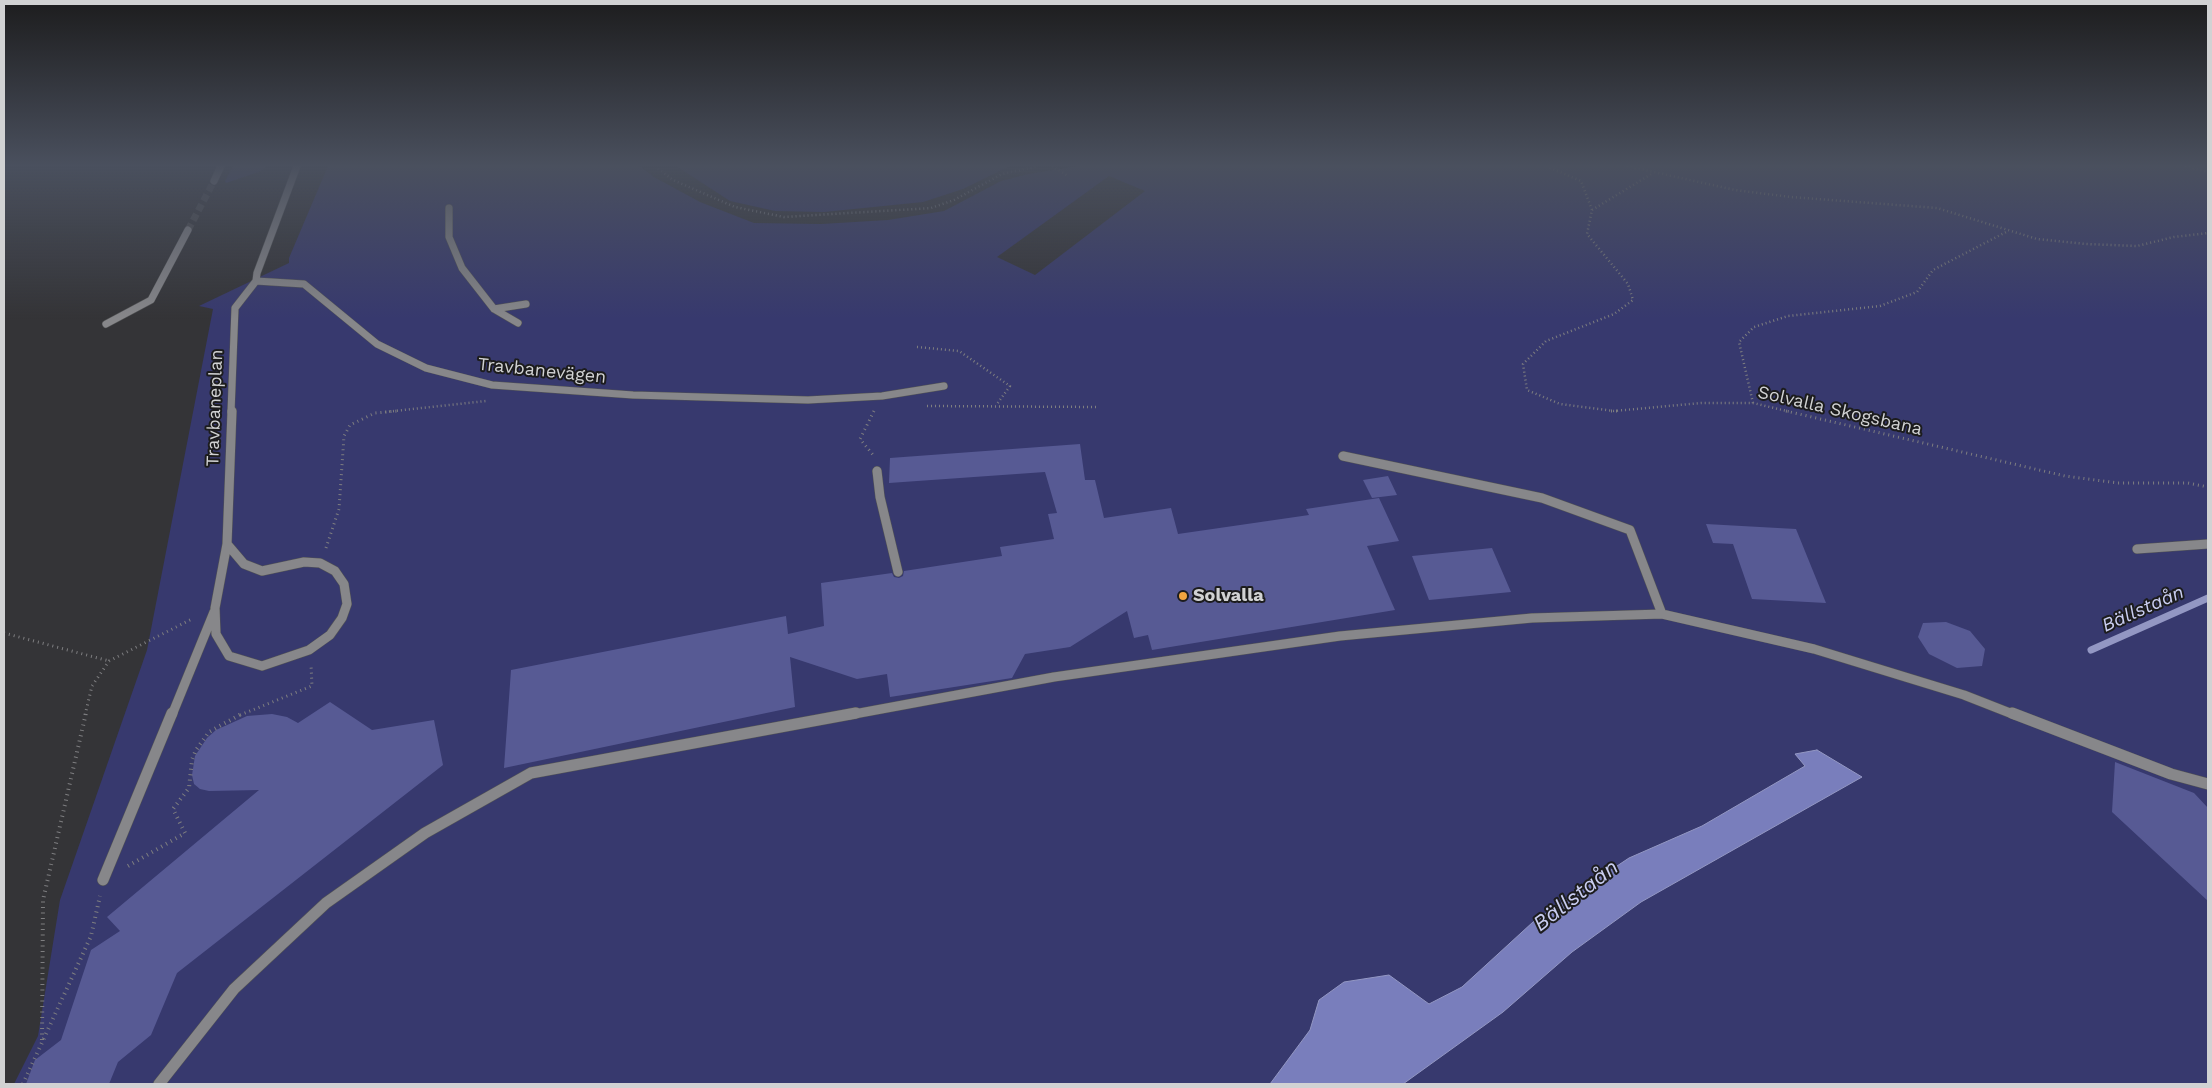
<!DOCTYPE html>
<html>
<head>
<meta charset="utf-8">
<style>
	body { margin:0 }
	#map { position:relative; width:2212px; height:1088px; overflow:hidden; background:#343437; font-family:"Work Sans",sans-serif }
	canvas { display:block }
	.frame { position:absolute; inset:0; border:5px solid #d1d2d3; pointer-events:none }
</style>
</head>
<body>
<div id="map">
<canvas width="2212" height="1088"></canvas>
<div class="frame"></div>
</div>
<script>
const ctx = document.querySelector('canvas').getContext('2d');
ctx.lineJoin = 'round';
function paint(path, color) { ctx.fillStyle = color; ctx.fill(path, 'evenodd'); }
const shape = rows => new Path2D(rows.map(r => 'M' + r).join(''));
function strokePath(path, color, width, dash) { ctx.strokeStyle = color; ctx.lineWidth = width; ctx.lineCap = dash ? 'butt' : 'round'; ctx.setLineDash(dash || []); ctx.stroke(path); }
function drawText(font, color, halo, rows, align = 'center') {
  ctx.font = font + ' "Work Sans",sans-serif'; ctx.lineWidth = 4; ctx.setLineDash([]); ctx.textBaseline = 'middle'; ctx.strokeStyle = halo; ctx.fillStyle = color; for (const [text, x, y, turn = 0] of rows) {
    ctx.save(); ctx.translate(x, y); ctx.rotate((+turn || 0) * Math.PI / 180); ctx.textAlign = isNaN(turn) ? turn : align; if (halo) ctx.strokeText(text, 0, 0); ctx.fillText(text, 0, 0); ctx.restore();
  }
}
const green = shape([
	[233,166,267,166,259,172,226,183,225,181],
	[328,166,640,166,654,177,700,202,754,223,821,224,888,220,944,211,1001,181,1028,174,1078,166,2208,166,2208,1084,14,1084,38,1036,60,900,147,650,213,309,199,306,289,263,289,258],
	[1109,176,1145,191,1035,275,997,257],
	[676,166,1010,166,963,189,923,202,824,212,775,211,730,201]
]);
const water = shape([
	[1817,750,1862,777,1641,902,1572,952,1503,1012,1403,1084,1270,1084,1310,1030,1319,1000,1344,982,1389,975,1429,1004,1462,987,1533,922,1629,858,1702,826,1805,766,1795,754,1817,750]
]);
const stream = shape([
	[2091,650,2208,598]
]);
const building = shape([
	[1080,444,1085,480,1095,480,1104,518,1171,508,1178,534,1309,515,1306,509,1379,498,1399,541,1367,546,1395,610,1152,650,1148,635,1134,638,1127,611,1070,647,1025,654,1012,678,890,697,887,674,857,679,790,657,795,707,504,768,511,670,786,616,788,634,824,626,821,583,892,573,894,577,899,578,903,576,904,571,1002,556,1000,547,1054,539,1048,514,1057,513,1045,472,889,483,890,458],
	[1388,476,1397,495,1372,498,1363,480],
	[1706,524,1796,529,1826,603,1752,599,1733,544,1713,543],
	[1492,548,1511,592,1429,600,1412,556],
	[1946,622,1970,631,1985,649,1982,666,1957,668,1929,654,1918,637,1923,623],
	[330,702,372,730,434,720,443,765,177,973,151,1035,118,1062,109,1084,26,1084,35,1060,61,1040,91,950,120,931,107,917,259,790,209,791,200,789,194,784,192,775,195,756,207,738,216,730,247,716,272,714,287,717,298,723],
	[2115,762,2194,793,2208,808,2208,901,2112,812]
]);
const minorTunnel = shape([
	[188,230,214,181]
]);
const pathFar2 = shape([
	[655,166,673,180,735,207,784,217,931,208,954,200,1002,174,1040,166],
	[1052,166,1068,176],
	[1546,166,1581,181,1592,210,1587,234,1628,284,1633,300,1614,314,1546,341,1523,364,1527,390,1560,404,1614,411,1701,403,1753,403,1791,412],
	[1627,166,1735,190,1791,197,1937,208,2037,239,2086,244,2137,246,2174,237,2208,233],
	[2185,166,2208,172],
	[1592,210,1653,173],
	[917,347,959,351,1010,386,997,404],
	[1753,403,1739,342,1754,327,1788,316,1880,306,1917,292,1933,270,2008,231],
	[927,406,1099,407],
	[385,412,486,401]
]);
const pathFar1 = shape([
	[874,411,860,439,874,456],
	[1611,411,1618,411],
	[1786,411,2065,476,2118,483,2188,483,2208,487],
	[326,548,339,509,344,436,350,425,375,413,397,411],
	[4,633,109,661],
	[85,715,92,686,109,661,192,619],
	[240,715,312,686,311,665]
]);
const path = shape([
	[128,866,185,833,173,809,189,788,192,760,196,750,209,732,243,713],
	[42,1040,43,900,86,713],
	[23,1084,91,936,100,896]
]);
const minorFar2 = shape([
	[214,181,221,166],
	[449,208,449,237,462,268,494,309,518,323],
	[256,281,304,284,377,344,426,368,492,385,633,395,808,400,882,396,944,386],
	[494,309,526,304],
	[106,324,151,300,188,230],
	[231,412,235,308,256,281,257,273,297,166]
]);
const minorFar1 = shape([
	[1343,456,1542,498,1630,530,1662,614],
	[877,471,880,497,898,572],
	[227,544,244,564,262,571,304,562,320,563,335,571,344,584,347,604,342,618,330,635,309,650,262,666,229,656,216,634,215,608,227,544],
	[227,544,232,411],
	[2137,549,2208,544],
	[172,715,214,612],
	[849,715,1054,677,1340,636,1532,618,1662,614,1814,649,1964,695,2015,715]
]);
const minor = shape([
	[2012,713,2171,774,2208,784],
	[103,880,172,713],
	[159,1084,234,989,326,903,425,833,531,773,856,713]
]);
const markers = [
	[1183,596,5,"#f1a540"]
];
const streetNames = [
	["Travbanevägen",542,371,6],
	["Travbaneplan",215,408,-88],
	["Solvalla Skogsbana",1840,411,13]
];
const poiNames = [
	["Solvalla",1193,596]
];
const waterNames = [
	["Bällstaån",2143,609,-24]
];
const nearWaternames = [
	["Bällstaån",1576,896,-38]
];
paint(green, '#37396e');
paint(water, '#797ebc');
strokePath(water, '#9397c3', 1);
strokePath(stream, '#9397c3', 7);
paint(building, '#575a94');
strokePath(minorTunnel, '#4c4c4e', 7, [7, 4]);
strokePath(minorFar2, '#525354', 8);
strokePath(minorFar1, '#525354', 10);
strokePath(minor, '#525354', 12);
strokePath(pathFar2, '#7e7e80', 2.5, [1, 3]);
strokePath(pathFar1, '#7e7e80', 3, [1, 4]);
strokePath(path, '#7e7e80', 4, [1, 4.5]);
strokePath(minorFar2, '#87878a', 7);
strokePath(minorFar1, '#87878a', 9);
strokePath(minor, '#87878a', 11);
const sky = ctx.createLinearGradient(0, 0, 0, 319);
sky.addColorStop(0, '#1d1d1e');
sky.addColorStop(0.52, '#4a505e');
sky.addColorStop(1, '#4a505e00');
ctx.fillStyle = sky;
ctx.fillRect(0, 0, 2212, 319);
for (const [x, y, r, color] of markers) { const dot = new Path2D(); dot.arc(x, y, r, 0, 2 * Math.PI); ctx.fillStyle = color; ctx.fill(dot); strokePath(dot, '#1c1c1d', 2); }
drawText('18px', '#d1d2d3', '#1c1c1d', streetNames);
drawText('bold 18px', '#d1d2d3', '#1c1c1d', poiNames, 'left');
drawText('italic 19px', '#cacef1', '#1c1c1d', waterNames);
drawText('italic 22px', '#cacef1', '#1c1c1d', nearWaternames);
</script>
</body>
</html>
